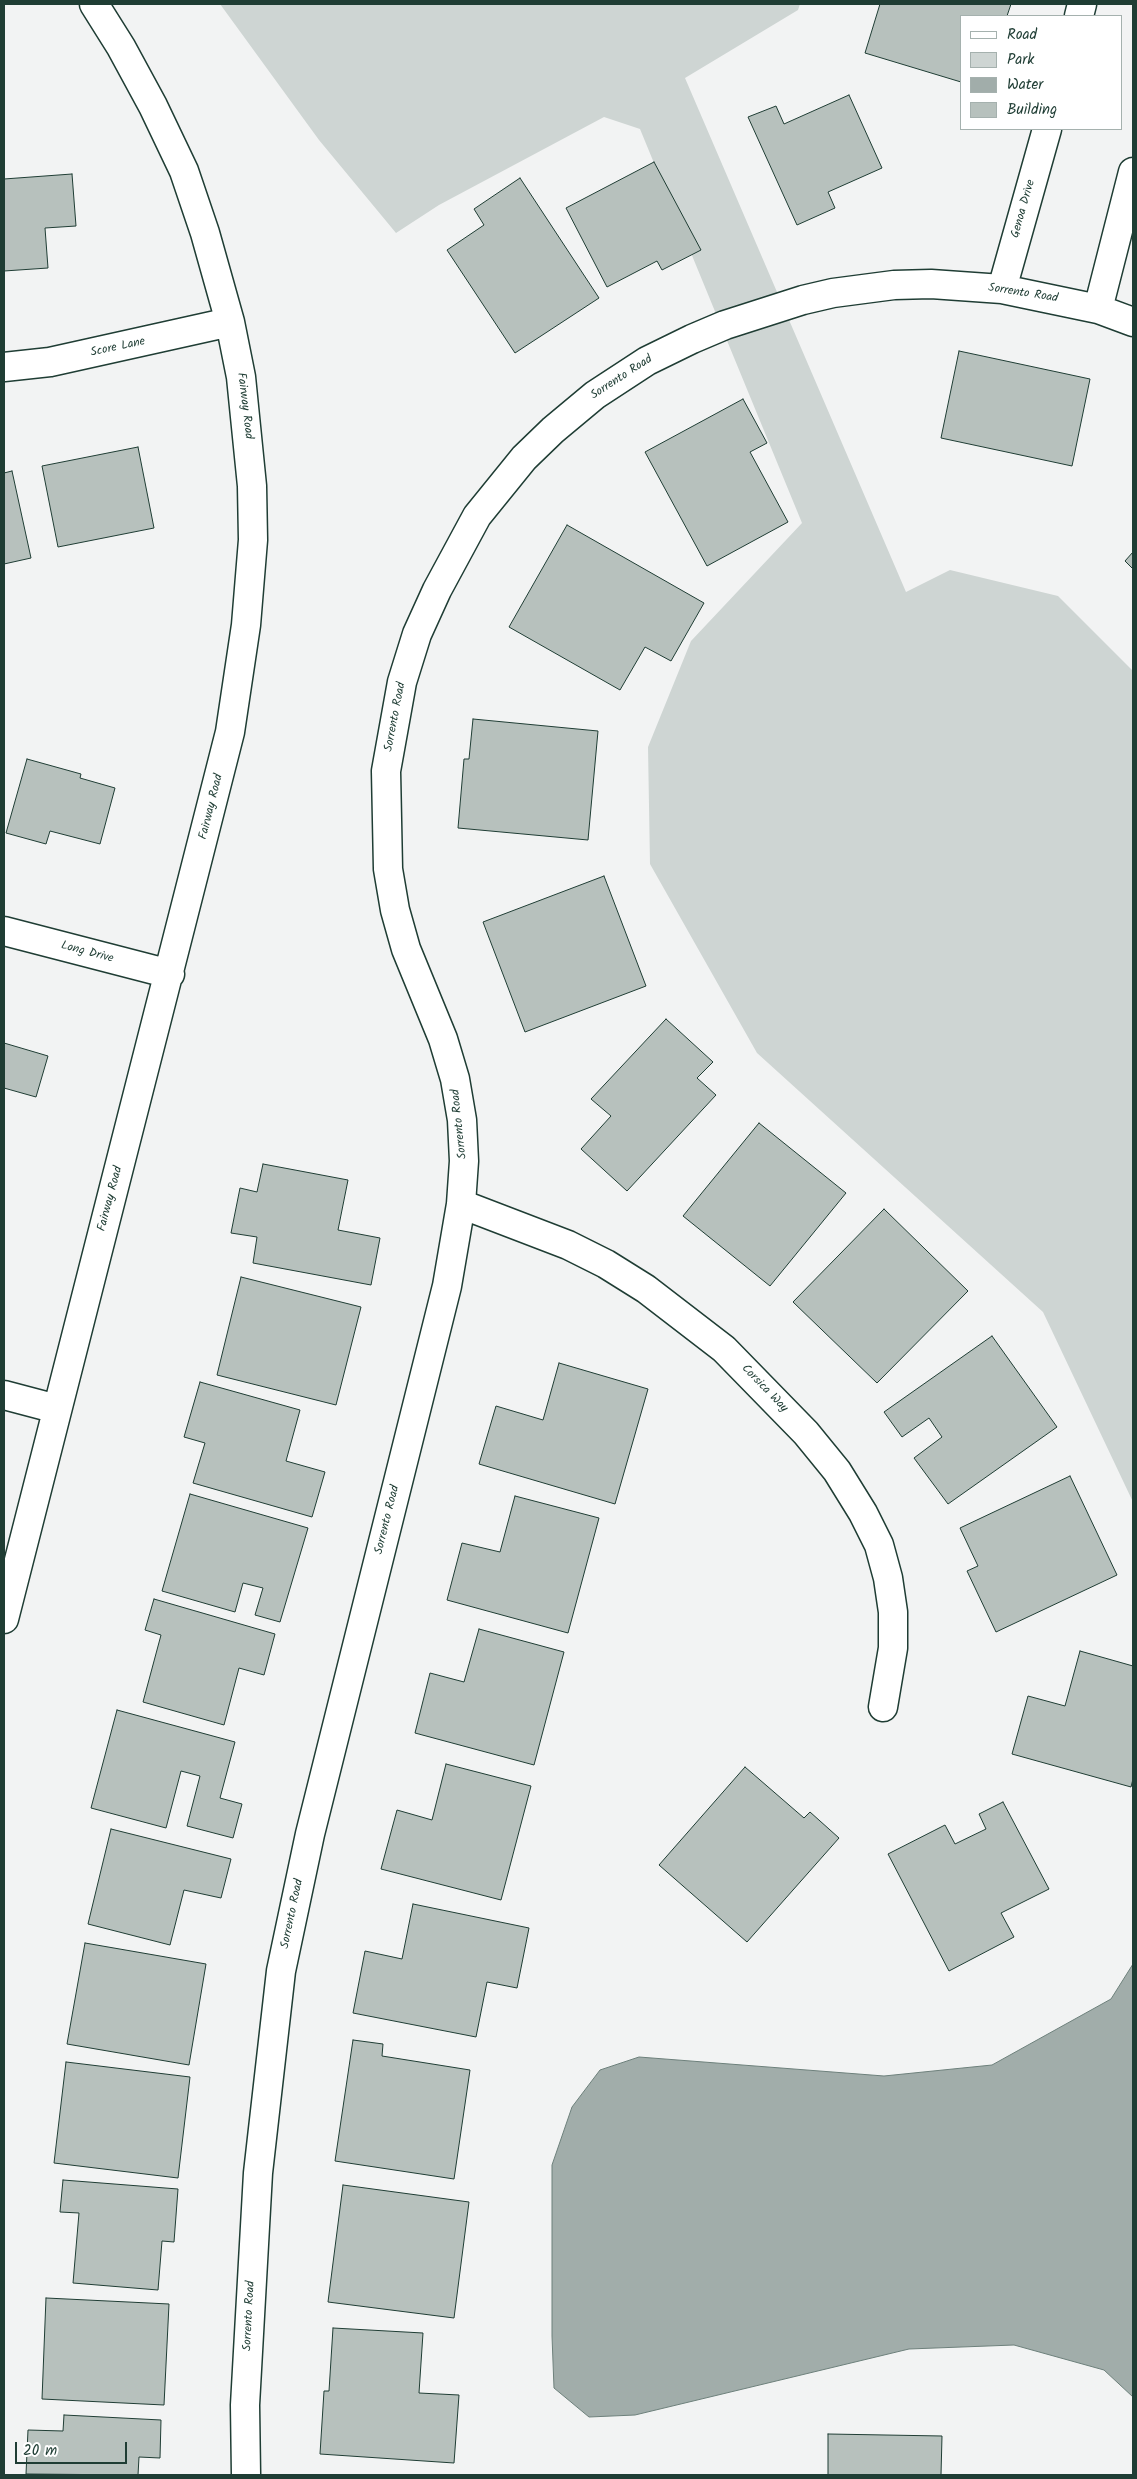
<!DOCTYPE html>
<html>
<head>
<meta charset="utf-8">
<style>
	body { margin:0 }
	#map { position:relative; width:1137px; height:2479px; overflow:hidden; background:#f2f3f3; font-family:Kalam,sans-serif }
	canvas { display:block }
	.frame { position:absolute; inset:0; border:5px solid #1f3d34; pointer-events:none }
	.legend { position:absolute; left:960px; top:15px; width:162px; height:115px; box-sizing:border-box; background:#fff; border:1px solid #a5b1ae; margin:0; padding:6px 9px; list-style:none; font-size:15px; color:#1f3d34 }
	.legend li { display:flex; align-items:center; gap:10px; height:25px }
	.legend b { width:25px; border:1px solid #a5b1ae }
	.scale { position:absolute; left:15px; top:2442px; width:112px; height:22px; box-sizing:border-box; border:2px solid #1f3d34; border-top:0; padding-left:6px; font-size:15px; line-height:18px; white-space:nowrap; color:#1f3d34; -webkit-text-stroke:4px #fff; paint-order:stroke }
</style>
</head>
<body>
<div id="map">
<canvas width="1137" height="2479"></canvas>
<div class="frame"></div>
<ul class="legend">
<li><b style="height:6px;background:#fff"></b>Road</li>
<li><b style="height:14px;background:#ced5d3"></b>Park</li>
<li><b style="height:14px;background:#a1adaa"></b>Water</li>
<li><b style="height:14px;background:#b7c1bd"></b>Building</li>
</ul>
<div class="scale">20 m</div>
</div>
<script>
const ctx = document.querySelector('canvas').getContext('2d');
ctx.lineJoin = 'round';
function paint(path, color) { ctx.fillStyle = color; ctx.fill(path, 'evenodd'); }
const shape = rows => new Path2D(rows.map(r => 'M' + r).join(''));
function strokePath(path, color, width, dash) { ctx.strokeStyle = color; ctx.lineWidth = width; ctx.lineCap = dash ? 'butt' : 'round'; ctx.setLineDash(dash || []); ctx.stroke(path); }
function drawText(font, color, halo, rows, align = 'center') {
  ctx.font = font + ' Kalam,sans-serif'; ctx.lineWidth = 4; ctx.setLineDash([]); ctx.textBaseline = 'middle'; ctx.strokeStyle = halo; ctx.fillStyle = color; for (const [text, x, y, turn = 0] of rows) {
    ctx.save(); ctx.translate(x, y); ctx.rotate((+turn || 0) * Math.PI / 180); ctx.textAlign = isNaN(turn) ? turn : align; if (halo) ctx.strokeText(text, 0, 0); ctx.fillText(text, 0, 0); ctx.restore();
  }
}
const green = shape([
	[220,4,800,4,798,10,685,78,906,592,950,570,1058,596,1133,671,1133,1502,1043,1312,757,1053,650,864,648,747,691,641,802,523,640,129,604,117,439,205,396,233,319,140]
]);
const water = shape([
	[1133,1964,1133,2397,1104,2370,1014,2345,909,2349,635,2415,589,2417,554,2388,552,2336,552,2165,572,2107,600,2070,639,2057,884,2076,992,2065,1111,1999,1133,1964]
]);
const building = shape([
	[880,4,1011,4,1007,16,961,16,961,82,865,53,880,4],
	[849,95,882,168,828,192,835,208,797,225,748,117,776,106,784,124,849,95],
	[654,162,701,250,662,270,657,261,607,287,566,208,654,162],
	[72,174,76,226,45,228,48,268,4,271,4,179,72,174],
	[520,178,599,298,515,353,447,250,484,225,474,209,520,178],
	[959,351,1090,379,1072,466,941,438,959,351],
	[743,399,767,443,750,452,788,522,707,566,645,452,743,399],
	[138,447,154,528,58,547,42,466,138,447],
	[12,471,31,558,4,564,4,473,12,471],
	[567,525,704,603,671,661,645,647,620,690,509,627,567,525],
	[1133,552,1133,569,1125,561,1133,552],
	[473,719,598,731,588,840,458,828,464,759,469,759,473,719],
	[27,759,81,774,80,778,115,788,100,844,50,831,46,844,6,833,27,759],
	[604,876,646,986,525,1032,483,922,604,876],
	[666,1019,713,1062,697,1078,716,1095,627,1191,581,1149,611,1116,591,1099,666,1019],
	[4,1043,48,1056,36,1097,4,1088,4,1043],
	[759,1123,846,1193,770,1286,683,1216,759,1123],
	[263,1164,348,1180,338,1230,380,1238,371,1285,253,1263,257,1237,231,1233,240,1188,257,1192,263,1164],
	[884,1209,968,1291,877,1383,793,1302,884,1209],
	[241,1277,361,1307,336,1405,217,1375,241,1277],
	[992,1336,1057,1427,948,1504,914,1458,942,1437,929,1418,902,1437,884,1412,992,1336],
	[559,1363,648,1389,615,1504,479,1464,496,1406,543,1420,559,1363],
	[200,1382,300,1410,286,1461,325,1472,312,1517,193,1483,205,1443,184,1437,200,1382],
	[1070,1476,1117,1575,996,1632,967,1571,978,1566,960,1528,1070,1476],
	[190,1494,308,1528,280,1622,255,1615,263,1588,243,1583,235,1612,162,1591,190,1494],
	[515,1496,599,1518,568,1633,447,1600,462,1543,500,1552,515,1496],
	[154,1599,275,1634,264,1675,239,1668,224,1725,143,1702,161,1635,145,1630,154,1599],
	[479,1629,564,1652,534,1765,415,1733,430,1673,464,1682,479,1629],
	[1080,1651,1133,1666,1133,1779,1131,1787,1012,1754,1028,1696,1065,1706,1080,1651],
	[117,1710,235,1742,220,1798,242,1804,233,1838,187,1826,200,1776,181,1771,166,1828,91,1808,117,1710],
	[446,1764,531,1786,501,1900,381,1869,397,1810,432,1820,446,1764],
	[745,1767,804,1818,810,1812,839,1838,747,1942,659,1865,745,1767],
	[1003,1802,1049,1889,1001,1913,1014,1937,949,1971,888,1854,945,1825,955,1844,986,1829,979,1814,1003,1802],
	[111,1829,231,1859,221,1898,184,1890,170,1945,88,1924,111,1829],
	[413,1904,529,1928,517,1988,487,1982,476,2037,353,2013,365,1951,402,1959,413,1904],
	[85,1943,206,1964,189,2065,67,2044,85,1943],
	[353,2040,383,2044,382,2056,470,2070,454,2179,335,2161,353,2040],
	[66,2062,190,2077,178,2178,54,2163,66,2062],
	[63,2180,178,2189,174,2242,162,2241,158,2290,73,2283,79,2213,60,2212,63,2180],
	[343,2185,469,2202,454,2318,328,2302,343,2185],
	[46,2298,169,2304,164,2405,42,2399,46,2298],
	[333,2328,423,2333,419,2393,459,2395,454,2463,320,2454,324,2391,329,2391,333,2328],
	[64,2415,161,2420,160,2458,139,2457,138,2475,26,2474,28,2430,63,2431,64,2415],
	[828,2434,942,2436,941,2475,828,2475,828,2434]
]);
const minor = shape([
	[1079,16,1082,4],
	[1002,289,1047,129],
	[1098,309,1133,172],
	[4,367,50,362,230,322],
	[4,931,170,974],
	[461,1204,568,1245,606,1264,646,1289,724,1349,806,1433,837,1471,863,1513,879,1545,888,1578,893,1612,893,1648,883,1707],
	[4,1395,57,1409],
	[4,1619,230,732,246,625,253,540,252,486,241,377,230,322,205,233,184,171,153,106,121,47,94,4],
	[246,2475,245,2405,258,2173,281,1971,310,1834,447,1286,461,1204,464,1161,462,1120,455,1079,443,1039,406,949,395,910,388,869,386,771,402,682,417,634,437,590,477,516,524,458,553,430,595,395,647,361,692,339,725,325,803,300,833,293,894,285,931,284,1002,289,1098,309,1133,322]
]);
const streetNames = [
	["Genoa Drive",1024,209,-74],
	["Sorrento Road",1023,294,9],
	["Score Lane",118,348,-12],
	["Sorrento Road",622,378,-33],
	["Fairway Road",244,406,83],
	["Sorrento Road",396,717,-79],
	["Fairway Road",212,807,-76],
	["Long Drive",87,953,15],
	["Sorrento Road",460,1124,-96],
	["Fairway Road",111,1199,-75],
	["Corsica Way",764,1389,46],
	["Sorrento Road",388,1520,-76],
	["Sorrento Road",293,1914,-78],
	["Sorrento Road",250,2316,-87]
];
paint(green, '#ced5d3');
paint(water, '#a1adaa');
strokePath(water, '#6d807b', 1);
paint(building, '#b7c1bd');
strokePath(building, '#1f3d34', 1);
strokePath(minor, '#1f3d34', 31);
strokePath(minor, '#fff', 28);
drawText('12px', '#1f3d34', '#fff', streetNames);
</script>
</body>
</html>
